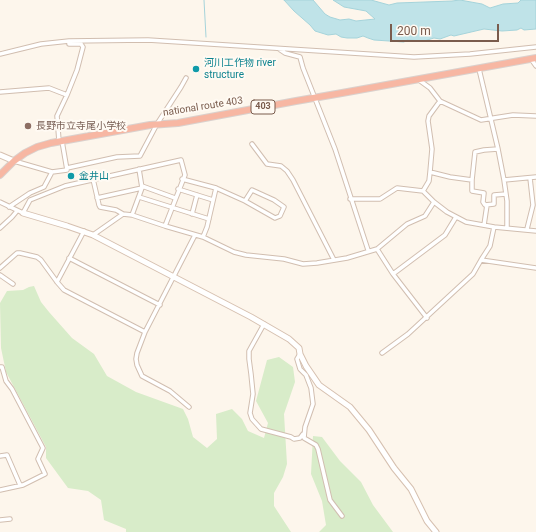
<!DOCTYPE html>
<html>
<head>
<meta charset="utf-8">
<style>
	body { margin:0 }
	#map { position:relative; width:536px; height:532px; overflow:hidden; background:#fdf6ec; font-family:Roboto,sans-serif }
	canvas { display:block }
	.scale { position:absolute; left:390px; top:24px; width:109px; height:18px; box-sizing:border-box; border:2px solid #7a5c4d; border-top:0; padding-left:5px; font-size:12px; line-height:14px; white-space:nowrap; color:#7a5c4d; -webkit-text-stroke:3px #fffaf3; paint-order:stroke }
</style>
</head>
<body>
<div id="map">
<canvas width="536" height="532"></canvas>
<div class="scale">200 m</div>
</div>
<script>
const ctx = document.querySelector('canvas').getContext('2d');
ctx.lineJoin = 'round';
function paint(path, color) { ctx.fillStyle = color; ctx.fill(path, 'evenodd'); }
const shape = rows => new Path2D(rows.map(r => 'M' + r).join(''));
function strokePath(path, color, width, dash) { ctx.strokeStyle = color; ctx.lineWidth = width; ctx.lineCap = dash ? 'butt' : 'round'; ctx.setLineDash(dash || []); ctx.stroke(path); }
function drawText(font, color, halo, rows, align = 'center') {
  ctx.font = font + ' Roboto,"Noto Sans JP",sans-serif'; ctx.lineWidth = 4; ctx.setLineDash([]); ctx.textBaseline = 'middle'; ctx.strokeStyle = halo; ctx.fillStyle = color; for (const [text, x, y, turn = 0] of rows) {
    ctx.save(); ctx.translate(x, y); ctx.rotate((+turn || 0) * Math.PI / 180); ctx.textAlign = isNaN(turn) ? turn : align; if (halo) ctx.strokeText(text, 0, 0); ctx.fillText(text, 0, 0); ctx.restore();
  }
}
const green = shape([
	[34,286,41,302,49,312,72,338,94,354,107,376,136,392,183,409,188,419,193,437,207,448,217,439,216,414,232,409,242,419,248,431,264,438,268,423,256,401,267,360,279,357,293,367,295,382,284,414,287,464,283,477,274,493,274,506,291,532,319,532,326,525,322,501,311,474,313,436,322,437,340,461,361,482,373,505,393,532,126,532,126,529,104,520,101,500,88,491,68,488,46,458,46,447,6,372,1,348,0,303,7,291,23,290,29,287]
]);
const water = shape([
	[284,0,313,0,325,14,330,17,340,20,349,19,356,21,375,19,366,11,344,7,333,0,371,0,389,5,397,3,452,1,460,0,482,4,490,8,503,4,518,3,521,0,536,0,536,29,524,30,521,28,517,30,502,31,484,29,454,36,451,35,440,39,434,38,424,41,407,40,404,42,374,40,368,38,363,36,357,38,347,38,341,37,336,34,328,35,315,31,310,25,294,11,284,0]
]);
const stream = shape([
	[204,0,206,37]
]);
const street = shape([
	[279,49,285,53,300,57,303,68,335,149,368,250],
	[0,54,41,44,69,41,148,40,414,57,470,54,536,47],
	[531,59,536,66],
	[479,69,498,149,504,180,507,201,507,227],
	[419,80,430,88,440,101,481,120,513,115,536,116],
	[0,92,49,88,67,95,57,116,59,141],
	[67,95,77,70,83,47,81,44,69,44,69,41],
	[440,101,429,116,428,121,432,149,430,172,429,181,423,191,434,202,447,212,466,222,494,227,536,231],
	[252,144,267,164,281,166,287,171,293,180,334,260],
	[14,161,52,172,67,170,62,141],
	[67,168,117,157,140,156,157,124,181,87,186,78],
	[430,172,450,177,472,180,475,152,484,150,498,149],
	[93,179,99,205,100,207,116,210,123,214,132,215,165,226,203,237,234,252,246,255,284,259,303,264,317,263,347,258,377,249,407,224,425,216,434,202],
	[182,179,216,188],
	[472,180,472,191,484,193,483,202,485,205,494,204,494,195,506,194],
	[504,180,536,177],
	[142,186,175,198],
	[178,189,213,200],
	[139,197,209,219],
	[97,198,142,188],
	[350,199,380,199,397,188,423,191],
	[0,202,23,213,30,200,65,186,181,160,185,175,165,226],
	[9,207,30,193,44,187,52,172],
	[192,214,197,195],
	[132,215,142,188,139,169],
	[484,225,487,205],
	[0,228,12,217,17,211],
	[527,229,533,205,530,178],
	[93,235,123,214],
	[203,237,207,227,216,188,245,201,275,218,280,216,284,207,274,200,252,190,245,201],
	[377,249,393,274,427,318],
	[69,258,160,305],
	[481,260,536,268],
	[0,268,17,253,20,253,37,257,41,260,57,282,64,290,145,332],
	[393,274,445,235,456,217],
	[0,275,13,284],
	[57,282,84,231],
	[264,324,249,351,249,359,251,374,253,394,250,413,252,419,261,429,291,437,294,439,300,438,303,434],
	[382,353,408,334,473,274,481,260,490,246,494,227],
	[300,354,297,359,300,369,306,375,311,388,313,404,305,427,304,438,316,445,318,449,330,500,342,516],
	[0,367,2,367,6,381,12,389,43,448,38,459,45,474,23,485,0,490],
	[189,407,170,391,142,376,137,365,136,359,137,353,145,332,195,235],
	[0,456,7,455,20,485],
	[0,520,10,519]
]);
const secondary = shape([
	[0,155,14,161],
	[23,213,67,226,93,235,251,317,289,339,299,348,300,354,306,366,319,385,350,407,369,430,394,468,411,489,427,521,436,532]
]);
const highway = shape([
	[0,175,14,161,25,153,37,147,51,143,150,125,178,123,296,101,342,93,536,58]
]);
const markers = [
	[196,69,4,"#0f9aa8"],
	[28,126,4,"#8d6e63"],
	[71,176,4,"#0f9aa8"]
];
const shields = [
	[263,107,24]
];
const shieldNames = [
	["403",263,107]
];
const cultureNames = [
	["河川工作物 river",204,63],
	["structure",204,75],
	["金井山",79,176]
];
const streetNames = [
	["national route 403",203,107,-9]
];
const educationNames = [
	["長野市立寺尾小学校",36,126]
];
paint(green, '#d8ecc9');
paint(water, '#bfe3e8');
strokePath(water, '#a5d3da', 1);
strokePath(stream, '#a5d3da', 1);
strokePath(street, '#d1beb0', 5.5);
strokePath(secondary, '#d6c0b0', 7);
strokePath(highway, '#dad1cd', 8);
strokePath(street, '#fff', 3.5);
strokePath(secondary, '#fff', 5);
strokePath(highway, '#f7b7a3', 6);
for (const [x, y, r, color] of markers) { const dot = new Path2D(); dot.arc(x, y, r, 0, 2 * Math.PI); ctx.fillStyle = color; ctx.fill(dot); strokePath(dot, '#fffaf3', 1.5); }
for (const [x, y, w] of shields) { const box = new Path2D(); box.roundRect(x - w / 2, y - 7, w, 14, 3); ctx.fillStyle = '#fffaf3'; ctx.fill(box); strokePath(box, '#7a5c4d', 1); }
drawText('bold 9px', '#7a5c4d', null, shieldNames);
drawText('10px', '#0d838f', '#fffaf3', cultureNames, 'left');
drawText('10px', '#7a5c4d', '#fffaf3', streetNames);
drawText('10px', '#785e54', '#fffaf3', educationNames, 'left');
</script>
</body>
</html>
